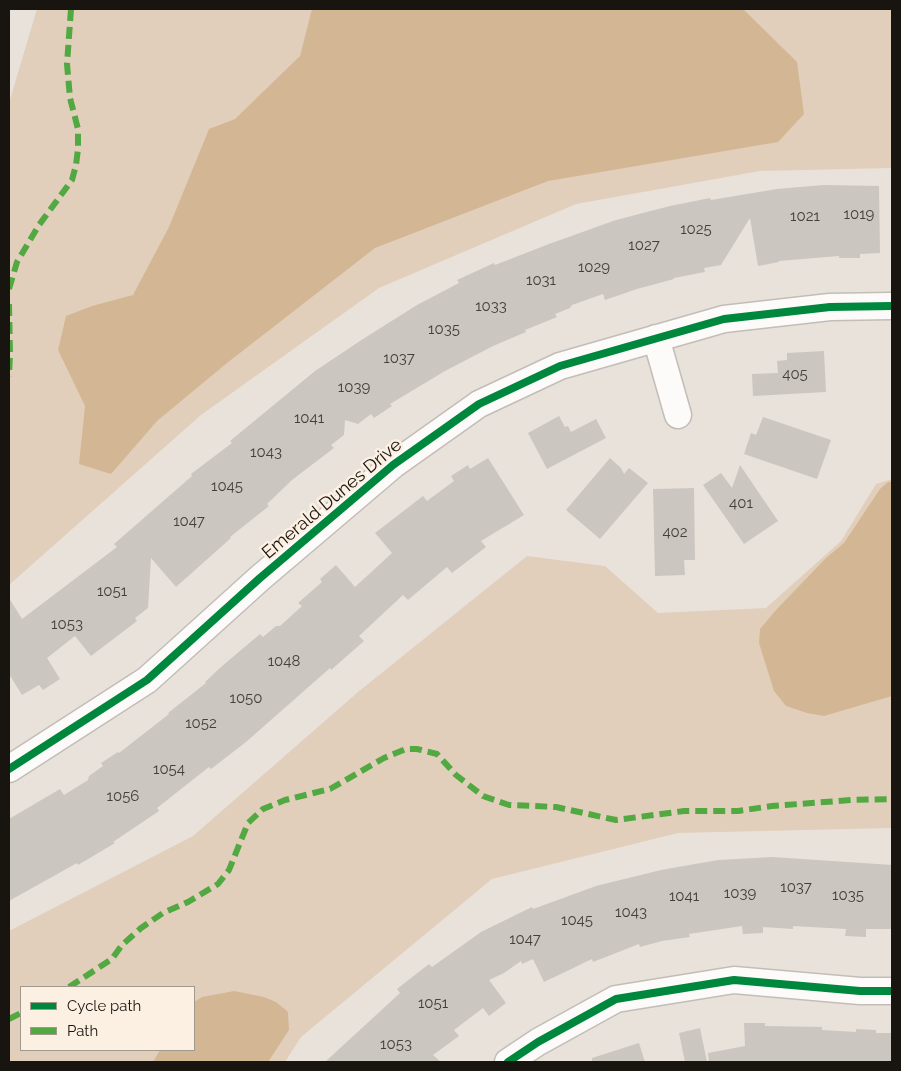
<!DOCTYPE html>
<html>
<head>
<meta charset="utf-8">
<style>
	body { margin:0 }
	#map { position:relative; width:901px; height:1071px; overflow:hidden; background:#e9e2db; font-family:Raleway,sans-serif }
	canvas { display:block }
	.frame { position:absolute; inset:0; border:10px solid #18140f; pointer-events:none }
	.legend { position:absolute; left:20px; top:986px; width:175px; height:65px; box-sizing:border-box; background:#fcf0e2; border:1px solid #a1988e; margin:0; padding:6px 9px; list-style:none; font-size:15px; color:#18140f }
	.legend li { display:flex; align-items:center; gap:10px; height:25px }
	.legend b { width:25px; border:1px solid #a1988e }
</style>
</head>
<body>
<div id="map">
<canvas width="901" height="1071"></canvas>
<div class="frame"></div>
<ul class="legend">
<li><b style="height:6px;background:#00873e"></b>Cycle path</li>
<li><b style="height:6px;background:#52a841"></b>Path</li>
</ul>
</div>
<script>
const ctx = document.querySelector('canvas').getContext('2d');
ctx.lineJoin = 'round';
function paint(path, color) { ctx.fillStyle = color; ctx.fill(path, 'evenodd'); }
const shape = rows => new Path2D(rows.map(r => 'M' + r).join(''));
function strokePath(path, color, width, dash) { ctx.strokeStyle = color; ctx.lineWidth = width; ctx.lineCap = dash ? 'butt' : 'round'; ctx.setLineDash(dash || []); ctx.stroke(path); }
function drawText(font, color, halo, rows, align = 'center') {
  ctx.font = font + ' Raleway,sans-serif'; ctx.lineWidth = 5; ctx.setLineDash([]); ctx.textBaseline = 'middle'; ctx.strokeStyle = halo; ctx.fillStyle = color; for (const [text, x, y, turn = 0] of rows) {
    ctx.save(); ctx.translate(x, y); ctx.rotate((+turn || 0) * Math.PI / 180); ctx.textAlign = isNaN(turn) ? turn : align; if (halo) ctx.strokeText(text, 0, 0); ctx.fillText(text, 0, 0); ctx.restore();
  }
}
const green = shape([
	[37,9,892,9,892,168,760,171,576,204,379,288,201,415,9,585,9,103],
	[892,479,892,828,678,833,492,879,301,1037,285,1062,9,1062,9,931,193,836,358,692,527,556,605,566,658,613,766,608,841,541,876,484],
	[21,987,194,987,194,1050,21,1050]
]);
const water = shape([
	[312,9,743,9,797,62,804,114,778,142,548,181,375,248,227,363,157,421,111,474,79,464,85,406,58,350,66,316,92,306,133,295,169,227,209,129,235,119,300,56],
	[888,482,892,482,892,696,824,716,807,713,786,706,774,691,759,643,760,629,776,610,826,558,844,543,880,489],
	[234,991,264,997,276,1002,288,1012,289,1030,268,1062,153,1062,160,1050,194,1050,194,1002,202,997]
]);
const building = shape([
	[823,185,879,186,880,253,860,254,860,258,839,258,839,256,779,261,779,262,758,266,750,218,721,265,704,268,705,272,674,278,674,279,637,289,605,300,603,294,572,305,570,308,555,314,557,317,525,330,526,332,493,346,445,371,390,404,392,406,374,418,371,414,358,424,345,420,344,435,331,445,334,448,292,480,267,504,269,506,230,537,231,538,176,587,151,558,148,608,135,618,137,621,120,634,91,656,75,636,47,658,60,679,43,690,39,685,22,695,9,674,9,598,22,619,117,547,114,544,192,476,191,474,232,443,230,441,315,371,363,339,417,305,459,283,457,280,494,263,495,265,549,244,616,220,670,206,710,198,711,200,777,189],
	[824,351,826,392,753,396,752,374,778,373,777,361,787,360,787,353],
	[559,416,565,427,568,426,571,432,596,419,606,438,547,469,528,433],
	[763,417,831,440,817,479,744,454,751,433,756,435],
	[488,458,524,515,481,541,486,547,452,573,447,567,408,600,403,595,359,636,364,641,331,670,330,668,246,742,211,769,209,767,157,808,159,811,113,842,115,843,78,865,77,863,9,901,9,819,60,789,64,795,88,780,89,776,103,766,101,763,118,752,119,753,169,714,168,713,206,683,205,682,221,667,260,634,263,637,276,626,280,626,302,606,298,603,322,582,320,579,336,565,355,587,392,553,375,533,423,496,427,501,454,481,451,476,468,465,470,469],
	[610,458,621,468,624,474,629,468,648,483,600,539,566,510],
	[740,465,778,521,744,544,703,485,721,473,732,488],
	[694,488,695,560,684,560,685,575,655,576,653,489],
	[772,857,892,865,892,929,866,929,866,937,845,936,846,929,793,926,793,929,763,927,763,933,743,934,742,926,689,934,690,937,662,941,640,947,639,944,593,962,592,959,544,982,533,959,522,964,521,961,504,973,489,980,506,1003,489,1016,483,1008,454,1030,459,1036,433,1055,441,1062,325,1062,400,993,397,989,429,964,432,967,481,932,532,907,533,909,596,886,661,870,718,860],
	[744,1023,765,1023,765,1026,822,1027,822,1030,856,1032,856,1029,876,1030,876,1033,892,1033,892,1062,709,1062,708,1053,745,1046],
	[700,1028,707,1062,685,1062,679,1033],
	[639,1043,645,1062,592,1062,592,1058]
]);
const minor = shape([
	[656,338,678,415],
	[9,769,147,680,260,578,393,465,479,404,560,366,724,319,830,307,892,306],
	[508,1062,538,1042,616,999,734,980,860,991,892,991]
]);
const quiet = shape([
	[9,289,17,262,39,225,72,180,76,165,78,149,78,129,70,98,67,64,71,9],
	[9,304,10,354,9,376],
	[69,987,112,959,122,945,141,928,163,913,188,902,218,884,229,870,248,823,263,809,285,800,330,789,384,758,406,749,417,749,437,754,456,775,483,796,509,805,556,807,616,820,684,811,738,811,772,806,851,800,892,799],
	[9,1019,21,1013]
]);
const cycleway = shape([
	[9,769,147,680,260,578,393,465,479,404,560,366,724,319,830,307,892,306],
	[508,1062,538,1042,616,999,734,980,860,991,892,991]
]);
const numberNames = [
	["1019",859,214],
	["1021",805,216],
	["1025",696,229],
	["1027",644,245],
	["1029",594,267],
	["1031",541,280],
	["1033",491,306],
	["1035",444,329],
	["1037",399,358],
	["405",795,374],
	["1039",354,387],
	["1041",309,418],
	["1043",266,452],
	["1045",227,486],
	["401",741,503],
	["1047",189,521],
	["402",675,532],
	["1051",112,591],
	["1053",67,624],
	["1048",284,661],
	["1050",246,698],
	["1052",201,723],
	["1054",169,769],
	["1056",123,796],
	["1037",796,887],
	["1039",740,893],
	["1035",848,895],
	["1041",684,896],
	["1043",631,912],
	["1045",577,920],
	["1047",525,939],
	["1051",433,1003],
	["1053",396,1044]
];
const streetNames = [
	["Emerald Dunes Drive",332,499,-40]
];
paint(green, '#e1cfbb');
paint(water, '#d3b795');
paint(building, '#cbc6c0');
strokePath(minor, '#c2bdb7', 29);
strokePath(minor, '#fcfbfa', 26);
strokePath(quiet, '#52a841', 6, [12, 6]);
strokePath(cycleway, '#00873e', 8);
drawText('15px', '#45403b', null, numberNames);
drawText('18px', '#18140f', '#fcf0e2', streetNames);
</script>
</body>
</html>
